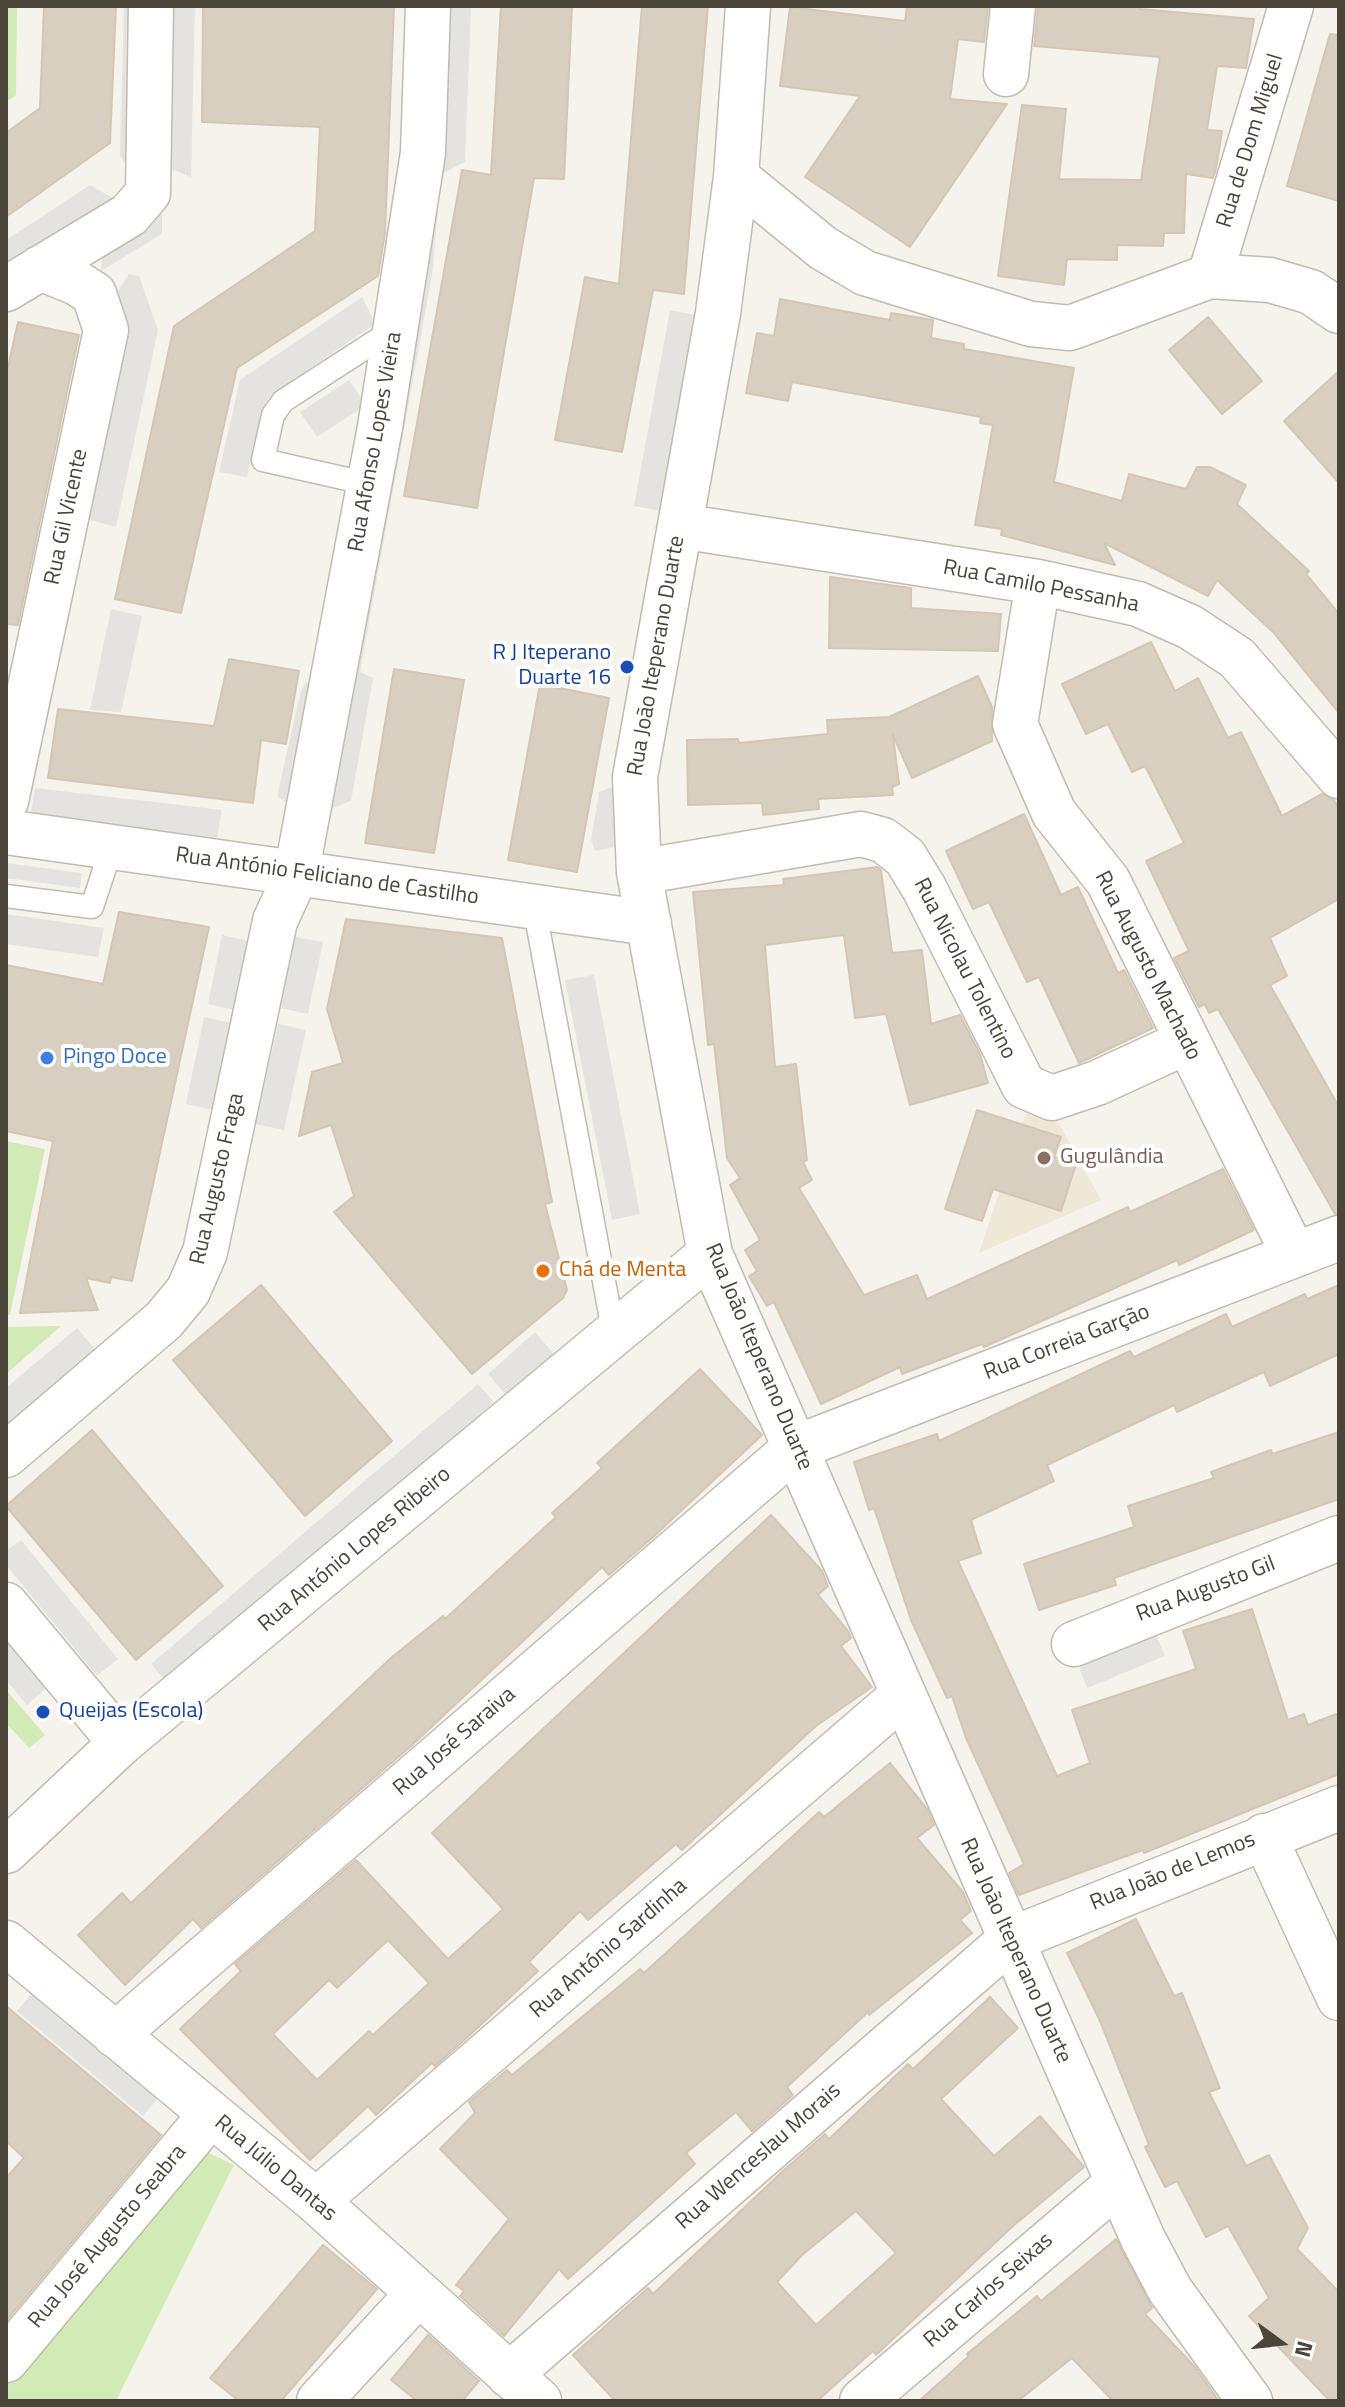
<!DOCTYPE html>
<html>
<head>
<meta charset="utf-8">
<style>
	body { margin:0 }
	#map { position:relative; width:1345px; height:2407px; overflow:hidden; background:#f6f3ec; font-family:"Titillium Web",sans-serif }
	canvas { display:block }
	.frame { position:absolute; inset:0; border:8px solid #4b4439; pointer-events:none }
	.north { position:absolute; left:1241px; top:2303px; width:80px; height:80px; -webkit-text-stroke:6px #fff; paint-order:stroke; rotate:105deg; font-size:22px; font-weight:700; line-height:32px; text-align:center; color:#4b4439 }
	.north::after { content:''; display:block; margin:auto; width:28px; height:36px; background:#4b4439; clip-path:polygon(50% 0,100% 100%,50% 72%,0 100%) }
</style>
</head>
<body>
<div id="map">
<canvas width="1345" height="2407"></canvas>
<div class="frame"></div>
<div class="north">N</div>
</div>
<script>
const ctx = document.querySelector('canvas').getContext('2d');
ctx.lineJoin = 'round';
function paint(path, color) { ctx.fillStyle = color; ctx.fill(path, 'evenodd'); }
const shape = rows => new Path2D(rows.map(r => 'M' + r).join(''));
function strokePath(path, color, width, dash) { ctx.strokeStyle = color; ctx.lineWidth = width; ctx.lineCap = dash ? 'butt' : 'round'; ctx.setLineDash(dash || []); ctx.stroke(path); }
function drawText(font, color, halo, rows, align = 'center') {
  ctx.font = font + ' "Titillium Web",sans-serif'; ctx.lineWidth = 8; ctx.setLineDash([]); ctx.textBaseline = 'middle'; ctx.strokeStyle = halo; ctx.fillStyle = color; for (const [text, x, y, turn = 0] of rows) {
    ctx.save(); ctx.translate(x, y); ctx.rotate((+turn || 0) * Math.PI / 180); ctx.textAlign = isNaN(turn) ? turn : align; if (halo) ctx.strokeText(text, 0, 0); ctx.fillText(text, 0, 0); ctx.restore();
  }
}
const education = shape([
	[1028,1106,1055,1116,1101,1200,979,1253]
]);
const green = shape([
	[6,6,17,6,16,95,6,102],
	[6,1141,45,1149,10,1315,6,1315],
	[61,1326,6,1374,6,1327],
	[6,1690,45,1735,29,1748,6,1723],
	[196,2147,234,2165,116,2401,8,2401,6,2371]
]);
const parking = shape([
	[124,6,147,6,146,157,126,166,120,155],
	[168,6,195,6,191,177,164,166],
	[438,6,471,6,465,162,431,179,440,187,432,275,360,672,373,678,351,801,322,812],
	[90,185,118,201,6,271,6,240],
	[162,206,162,234,101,271,103,242],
	[129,274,139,276,158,330,116,527,87,519,114,297],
	[362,297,375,324,270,396,264,406,247,477,219,472,240,380],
	[670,310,699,316,662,511,634,506],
	[349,380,366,405,317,437,300,412],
	[111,609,142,616,121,712,90,710],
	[306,682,314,688,300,813,277,796,301,691],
	[618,785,620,846,595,851,591,840,599,792],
	[35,788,222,810,217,838,31,813],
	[6,863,82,873,80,888,6,878],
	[6,914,104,928,98,957,6,944],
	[222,935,249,941,234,1010,208,1004],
	[295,937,323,942,308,1014,280,1008],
	[594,975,640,1214,612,1220,565,980],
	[204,1017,232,1023,213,1110,186,1104],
	[278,1024,306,1030,284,1130,256,1124],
	[77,1328,95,1349,6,1425,6,1388],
	[535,1332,554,1354,506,1395,488,1374],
	[478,1384,494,1402,167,1683,151,1664],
	[21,1540,118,1659,97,1676,6,1565,6,1551],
	[1154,1630,1165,1656,1087,1688,1077,1661],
	[6,1635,49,1686,27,1705,6,1680],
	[35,1989,161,2095,143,2116,17,2011]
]);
const building = shape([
	[44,6,116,6,110,143,6,217,6,133,40,108,44,6],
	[203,6,394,6,385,233,378,276,237,368,181,613,115,599,174,326,315,231,320,127,202,122,203,6],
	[501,6,572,6,564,179,534,178,477,508,404,496,462,170,491,175,501,6],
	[642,6,708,6,684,294,653,290,622,452,555,440,585,277,619,284,642,6],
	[907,6,988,6,984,42,958,39,950,99,1007,104,910,247,805,177,860,96,780,86,790,7,905,21,907,6],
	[1038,6,1140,6,1140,9,1254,19,1246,68,1217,66,1207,130,1222,131,1216,169,1213,178,1186,174,1184,233,1164,233,1163,246,1117,245,1117,260,1067,259,1064,285,998,276,1022,105,1066,109,1059,179,1141,180,1160,57,1034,46,1038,6],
	[1330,34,1339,35,1339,201,1287,186,1330,34],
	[780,299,890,320,891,313,933,320,931,338,964,344,964,349,1074,368,1054,482,1122,501,1129,474,1186,489,1197,467,1210,467,1246,485,1237,504,1309,571,1306,574,1339,614,1339,713,1274,633,1217,580,1208,596,1104,543,1115,565,1001,535,1002,529,975,525,993,425,980,423,981,417,792,382,788,401,746,393,757,333,774,336,780,299],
	[1208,317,1262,381,1222,414,1169,350,1208,317],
	[18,322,79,335,18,625,6,624,6,376,18,322],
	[1339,371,1339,483,1284,421,1339,371],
	[830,577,911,588,911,608,1001,614,998,651,829,648,830,577],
	[1151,642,1175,691,1198,678,1228,738,1241,732,1282,816,1322,794,1334,800,1339,809,1339,899,1270,938,1287,976,1270,985,1339,1107,1339,1214,1335,1214,1218,1009,1209,1013,1205,1004,1199,1007,1174,958,1189,951,1146,861,1184,843,1145,766,1132,772,1108,724,1086,734,1062,684,1151,642],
	[229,659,299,671,286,744,261,740,253,803,48,778,58,709,214,726,229,659],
	[394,669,464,680,434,853,365,843,394,669],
	[978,676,992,707,992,741,912,778,893,735,899,784,892,787,893,795,818,799,819,809,763,815,762,803,688,805,687,740,738,739,739,743,828,734,827,720,889,717,978,676],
	[540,684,609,698,577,872,508,860,540,684],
	[1024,814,1061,895,1078,887,1118,973,1124,970,1153,1028,1079,1063,1039,977,1027,982,989,902,973,909,946,851,1024,814],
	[877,867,881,870,892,953,922,950,931,1024,960,1015,980,1054,988,1083,910,1105,886,1014,855,1018,844,935,765,945,775,1067,796,1064,807,1160,803,1162,812,1180,799,1188,864,1295,917,1275,927,1299,1128,1207,1130,1212,1223,1169,1254,1230,1179,1265,1177,1260,984,1347,982,1344,902,1374,900,1367,821,1404,774,1302,767,1306,749,1276,757,1271,745,1250,760,1240,730,1185,740,1178,727,1158,714,1044,708,1045,693,892,784,885,783,879,877,867],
	[119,912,209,927,132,1281,111,1277,110,1283,86,1278,98,1310,20,1313,53,1141,6,1131,6,965,103,984,119,912],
	[346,919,502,938,552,1202,545,1204,567,1290,563,1298,472,1374,334,1212,354,1196,331,1125,299,1136,312,1072,343,1063,327,1009,346,919],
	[977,1110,1061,1137,1054,1157,1076,1164,1061,1211,993,1189,982,1221,945,1209,977,1110],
	[261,1285,392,1441,305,1516,173,1360,261,1285],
	[1339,1285,1339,1354,1270,1386,1264,1372,1177,1412,1174,1405,1047,1465,1054,1481,971,1520,981,1553,958,1561,1057,1776,1090,1763,1072,1710,1196,1669,1183,1631,1252,1609,1288,1720,1304,1714,1308,1725,1339,1713,1339,1774,1144,1853,1143,1850,1019,1895,1009,1873,1024,1864,966,1738,952,1696,947,1698,911,1620,874,1508,869,1510,854,1462,937,1434,939,1441,1130,1351,1134,1357,1226,1314,1232,1327,1305,1294,1307,1299,1339,1285],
	[700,1369,762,1435,652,1538,609,1575,602,1567,411,1746,201,1928,193,1919,125,1985,78,1935,122,1893,131,1903,392,1657,443,1616,445,1619,556,1517,552,1513,602,1468,597,1463,700,1369],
	[92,1430,223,1586,136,1660,6,1506,92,1430],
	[1339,1432,1339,1499,1114,1578,1116,1585,1039,1610,1024,1564,1134,1527,1128,1506,1214,1478,1211,1472,1271,1450,1272,1454,1339,1432],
	[771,1515,822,1571,828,1586,818,1595,848,1631,851,1638,841,1646,872,1687,816,1726,682,1850,676,1844,588,1920,580,1911,529,1962,538,1971,472,2033,435,2066,432,2063,376,2115,368,2106,310,2160,180,2029,241,1971,235,1964,356,1860,448,1959,503,1909,432,1833,771,1515],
	[388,1940,429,1983,373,2035,369,2031,317,2080,273,2034,329,1980,337,1988,388,1940],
	[890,1763,927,1809,934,1825,917,1838,963,1892,971,1911,960,1920,972,1933,869,2015,868,2012,787,2087,793,2095,752,2131,736,2112,686,2153,695,2164,568,2279,559,2269,504,2336,460,2296,464,2291,456,2285,509,2219,440,2149,475,2113,469,2102,507,2070,512,2075,640,1969,644,1973,819,1812,824,1817,890,1763],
	[1136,1919,1174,1996,1182,1993,1220,2088,1209,2092,1246,2166,1269,2155,1308,2228,1297,2249,1339,2292,1339,2401,1330,2401,1249,2316,1269,2298,1228,2226,1206,2237,1177,2181,1165,2187,1145,2147,1149,2145,1100,2021,1067,1953,1136,1919],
	[990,1997,1018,2028,941,2099,994,2156,1040,2116,1084,2167,1013,2226,876,2355,873,2351,817,2401,615,2401,573,2355,648,2288,653,2294,784,2170,825,2134,829,2139,908,2064,913,2069,990,1997],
	[856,2211,896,2253,816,2325,777,2282,802,2255,856,2211],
	[6,2006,161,2135,6,2321,6,2178,24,2158,6,2141,6,2006],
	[1116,2239,1152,2308,1145,2314,1195,2367,1219,2401,1113,2401,1072,2358,1018,2401,919,2401,969,2356,967,2354,1037,2296,1041,2301,1116,2239],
	[323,2245,377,2289,281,2401,239,2401,210,2378,323,2245],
	[428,2335,479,2381,462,2401,417,2401,391,2380,428,2335]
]);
const service = shape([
	[369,484,263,460,273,415,283,401,393,330],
	[6,896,92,907,112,846],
	[534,906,614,1335]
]);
const minor = shape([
	[748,6,736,177,718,313,635,777,639,872,710,1254,1143,2239,1170,2290,1250,2401],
	[1006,74,1013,6],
	[736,177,823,248,865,273,1031,324,1070,328,1210,276,1270,280,1311,292,1339,311],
	[1210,276,1291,6],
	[6,289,129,215,148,193,151,6],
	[680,526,1038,582,1138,604,1190,627,1237,658,1339,776],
	[1038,582,1015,724,1054,813,1108,881,1294,1255],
	[6,801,106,330,94,294,77,283,40,268],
	[6,832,649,923],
	[639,872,861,834,883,840,905,857,924,888,1024,1086,1052,1098,1097,1083,1186,1042],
	[6,1455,164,1320,188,1291,205,1252,275,921,296,875,380,427,423,153,428,6],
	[6,1605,121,1743],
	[1074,1644,1339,1538],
	[1264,1836,1339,1998],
	[6,1851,121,1743,710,1254],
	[6,1943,316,2201,539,2401],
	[115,2035,795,1448,1339,1238],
	[316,2201,902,1696],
	[6,2360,211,2114],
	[509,2375,1010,1940,1339,1808],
	[319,2401,417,2295],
	[862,2401,1118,2183]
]);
const markers = [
	[627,667,8,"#1a4fb4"],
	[47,1058,8,"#3f7fe0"],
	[1044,1158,8,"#8d6e63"],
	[543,1271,8,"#e8710a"],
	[43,1712,8,"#1a4fb4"]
];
const streetNames = [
	["Rua de Dom Miguel",1251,141,-73],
	["Rua Afonso Lopes Vieira",376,442,-80],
	["Rua Gil Vicente",67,517,-78],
	["Rua Camilo Pessanha",1041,587,11],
	["Rua João Iteperano Duarte",657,656,-80],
	["Rua António Feliciano de Castilho",327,877,8],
	["Rua Augusto Machado",1147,966,63],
	["Rua Nicolau Tolentino",964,969,63],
	["Rua Augusto Fraga",218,1179,-77],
	["Rua Correia Garção",1067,1343,-21],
	["Rua João Iteperano Duarte",758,1357,67],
	["Rua António Lopes Ribeiro",355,1550,-40],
	["Rua Augusto Gil",1206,1590,-21],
	["Rua José Saraiva",455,1742,-41],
	["Rua João de Lemos",1173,1872,-22],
	["Rua António Sardinha",609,1949,-41],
	["Rua João Iteperano Duarte",1015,1951,66],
	["Rua Wenceslau Morais",759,2157,-41],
	["Rua Júlio Dantas",275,2169,40],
	["Rua José Augusto Seabra",108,2237,-50],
	["Rua Carlos Seixas",989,2291,-41]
];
const transitNames = [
	["R J Iteperano",611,654],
	["Duarte 16",611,679],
	["Queijas (Escola)",59,1712,"left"]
];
const shopNames = [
	["Pingo Doce",63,1058]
];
const educationNames = [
	["Gugulândia",1060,1158]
];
const foodNames = [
	["Chá de Menta",559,1271]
];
paint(education, '#efe8d6');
paint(green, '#d2eab5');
paint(parking, '#e5e3e0');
paint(building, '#d8cfc1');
strokePath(building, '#d3c7b4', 2);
strokePath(service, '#c2bbae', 25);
strokePath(minor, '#c2bbae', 47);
strokePath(service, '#fff', 22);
strokePath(minor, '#fff', 44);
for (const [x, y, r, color] of markers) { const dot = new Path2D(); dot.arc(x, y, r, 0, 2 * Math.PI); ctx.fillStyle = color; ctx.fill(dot); strokePath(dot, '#fff', 3); }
drawText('22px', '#4b4439', '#fff', streetNames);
drawText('22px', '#164399', '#fff', transitNames, 'right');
drawText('22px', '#366cbe', '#fff', shopNames, 'left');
drawText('22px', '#785e54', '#fff', educationNames, 'left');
drawText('22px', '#c56008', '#fff', foodNames, 'left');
</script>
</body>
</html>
